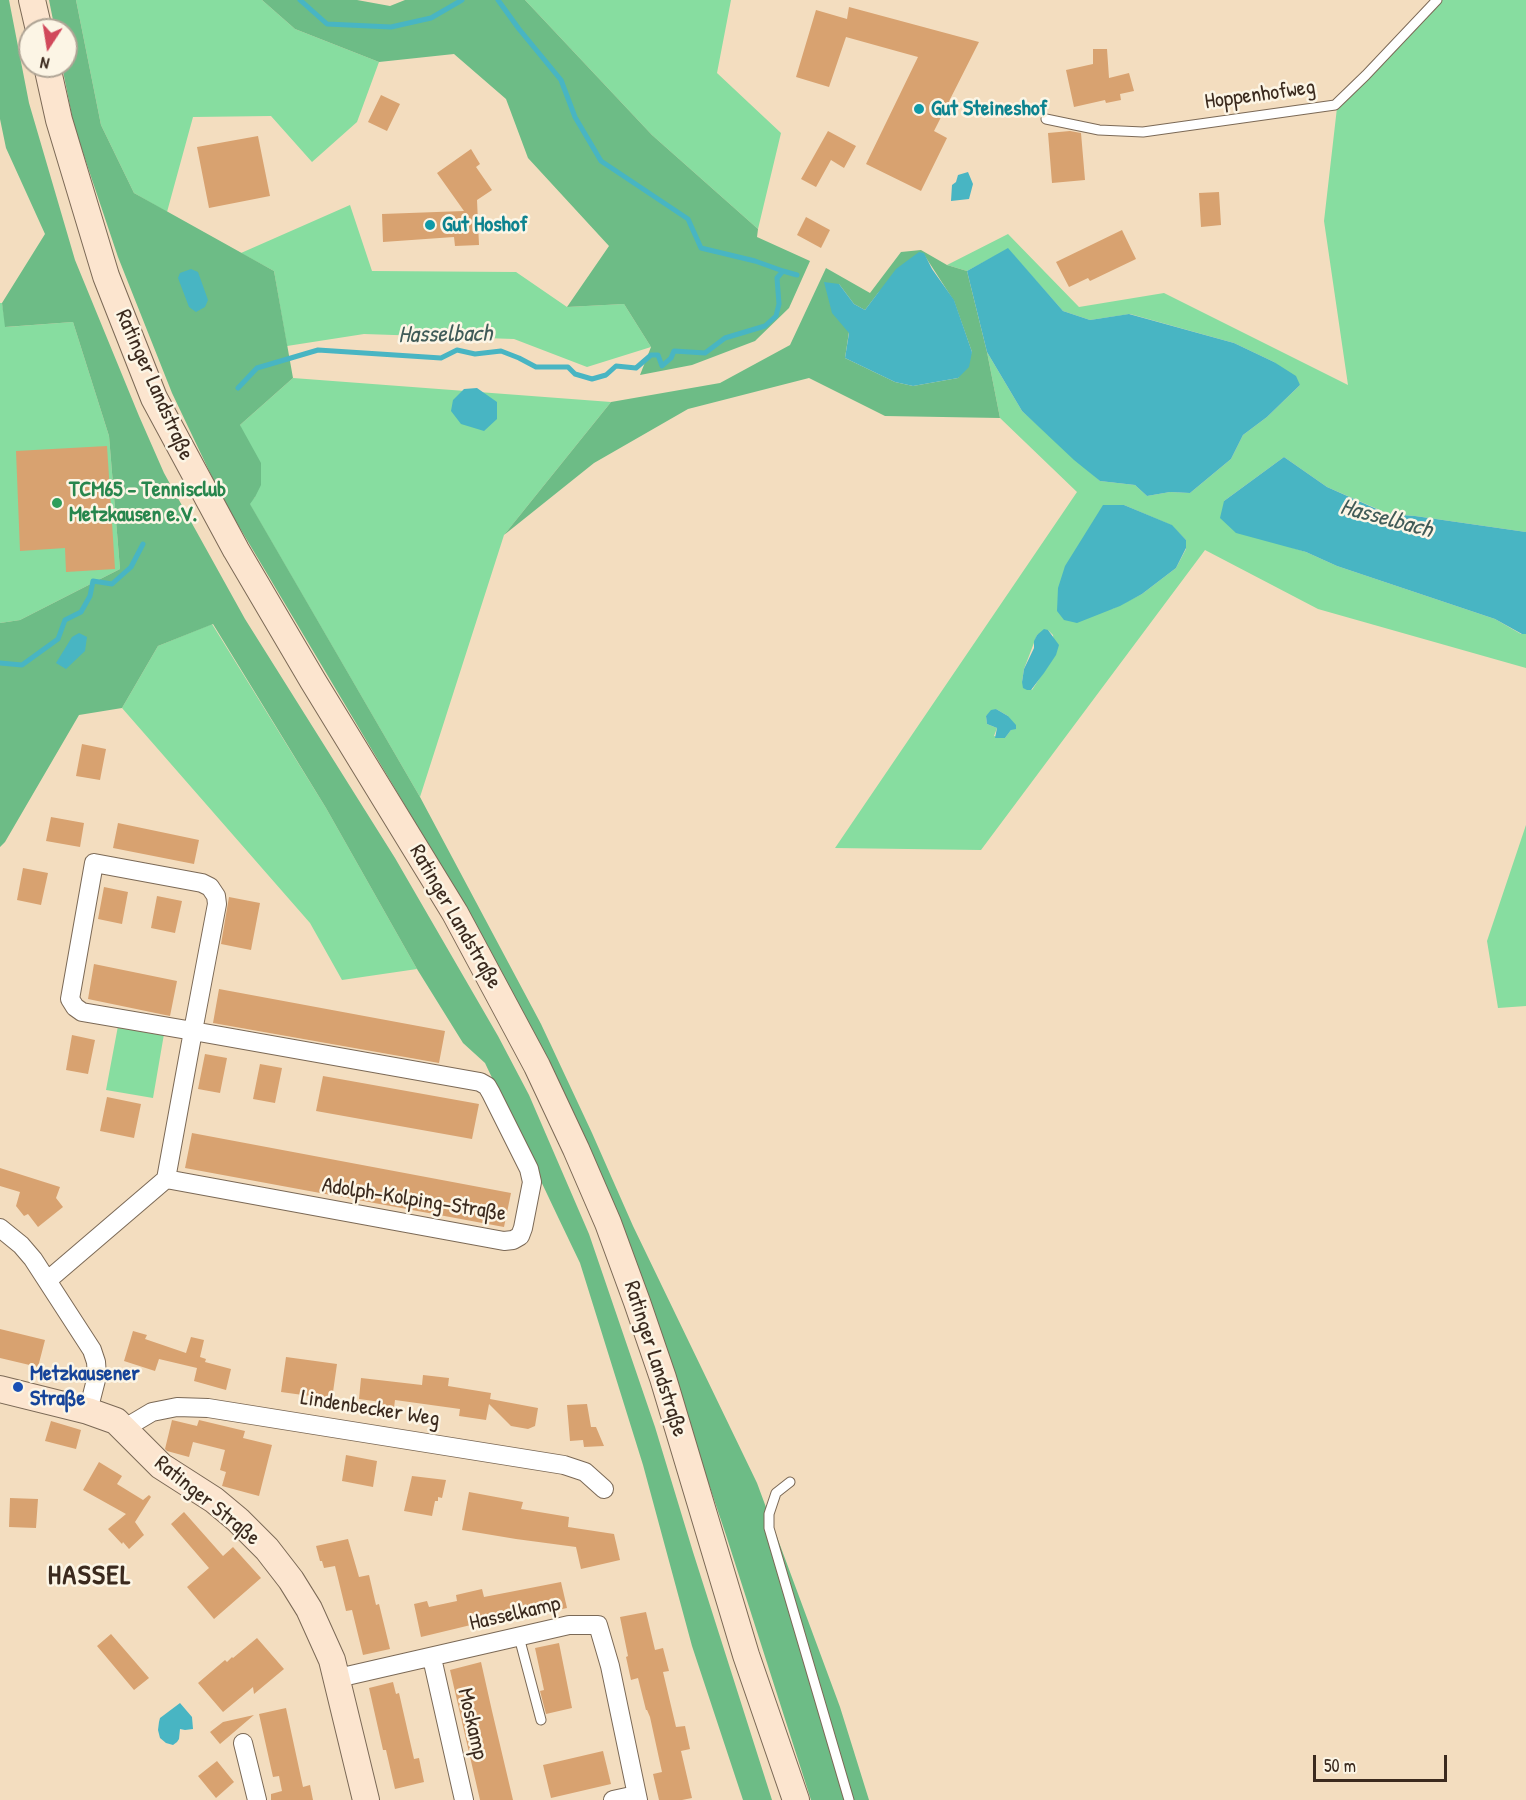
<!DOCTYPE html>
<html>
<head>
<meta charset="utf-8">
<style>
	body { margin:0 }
	#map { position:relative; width:1526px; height:1800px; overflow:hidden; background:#f3ddbf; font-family:"Patrick Hand",sans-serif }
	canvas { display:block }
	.north { position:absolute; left:18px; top:18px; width:60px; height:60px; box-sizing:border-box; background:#fcf5e5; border:2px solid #afa495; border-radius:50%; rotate:192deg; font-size:16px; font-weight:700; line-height:24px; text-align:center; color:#3b2a1e }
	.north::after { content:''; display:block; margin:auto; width:21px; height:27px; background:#d1495b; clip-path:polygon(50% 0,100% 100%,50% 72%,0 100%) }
	.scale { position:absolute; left:1313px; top:1755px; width:134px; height:27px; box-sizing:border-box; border:3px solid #3b2a1e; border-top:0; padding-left:8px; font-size:18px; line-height:21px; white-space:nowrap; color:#3b2a1e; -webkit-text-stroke:4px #fcf5e5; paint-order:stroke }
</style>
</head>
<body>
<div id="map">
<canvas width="1526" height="1800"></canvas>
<div class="north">N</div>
<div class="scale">50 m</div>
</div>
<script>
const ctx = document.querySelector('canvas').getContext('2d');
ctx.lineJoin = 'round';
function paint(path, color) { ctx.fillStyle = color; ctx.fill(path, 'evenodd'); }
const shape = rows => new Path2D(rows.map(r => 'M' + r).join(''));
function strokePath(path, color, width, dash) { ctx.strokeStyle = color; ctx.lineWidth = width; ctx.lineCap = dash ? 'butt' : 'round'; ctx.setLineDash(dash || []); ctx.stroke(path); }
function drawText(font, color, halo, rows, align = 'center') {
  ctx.font = font + ' "Patrick Hand",sans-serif'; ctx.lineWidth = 5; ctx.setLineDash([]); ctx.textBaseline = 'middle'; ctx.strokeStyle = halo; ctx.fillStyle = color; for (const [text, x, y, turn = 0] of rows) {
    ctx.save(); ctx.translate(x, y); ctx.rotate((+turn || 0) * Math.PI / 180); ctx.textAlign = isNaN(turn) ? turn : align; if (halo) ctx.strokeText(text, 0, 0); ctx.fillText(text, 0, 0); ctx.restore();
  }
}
const green = shape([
	[76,0,262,0,295,29,379,62,357,122,312,162,271,116,193,117,167,212,134,193,101,125],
	[525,0,731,0,717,73,781,133,758,229,652,135],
	[1437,0,1526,0,1526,532,1415,516,1389,514,1327,487,1284,457,1224,501,1274,542,1306,552,1337,566,1495,619,1521,634,1526,634,1526,668,1318,609,1205,550,981,850,835,848,1077,492,1000,418,987,352,1022,411,1100,481,1135,485,1147,496,1170,492,1190,493,1231,459,1243,435,1267,417,1300,385,1274,362,1234,343,1130,314,1090,320,1063,311,1008,249,967,271,947,265,1008,234,1079,307,1164,293,1348,385,1324,221,1338,99],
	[1124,505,1171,525,1186,540,1186,549,1176,568,1142,594,1112,609],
	[1048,630,1053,635,1055,655,1032,690,1022,682,1024,669,1037,635],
	[996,709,1008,716,1011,730,1005,738,994,736,997,728,987,724,986,716],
	[350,205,372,271,516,272,567,307,624,304,651,347,587,367,514,339,364,334,287,346,274,271,241,253],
	[0,303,2,303,6,327,73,322,109,436,120,569,20,620,0,623],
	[293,378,611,402,504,535,420,797,249,503,255,497,240,425],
	[212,624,326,808,417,969,342,980,310,923,122,708,158,646],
	[1526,825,1526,1006,1498,1008,1487,941],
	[118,1026,164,1034,153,1098,106,1090]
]);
const forest = shape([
	[0,0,9,0,29,103,75,260,139,416,164,473,245,619,395,858,498,1036,529,1095,589,1234,655,1427,693,1552,772,1800,743,1800,692,1646,643,1465,580,1263,557,1215,485,1063,463,1043,417,969,326,808,213,624,158,646,122,708,79,715,5,842,0,847,0,623,20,620,120,569,109,436,73,322,5,327,2,303,45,234,6,148,0,119],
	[49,0,76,0,101,125,134,193,274,271,293,378,240,425,261,463,261,485,255,497,250,504,420,797,541,1024,592,1133,633,1226,757,1483,840,1707,869,1800,811,1800,726,1535,652,1315,478,928,222,498,172,393,118,257,74,126,62,66,66,66,66,30,55,30],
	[262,0,357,0,390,6,405,0,525,0,652,135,758,229,757,237,810,261,789,308,755,341,692,365,640,375,651,347,624,304,567,307,609,246,528,158,506,99,454,54,379,62,295,29],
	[921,250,947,265,967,271,987,352,1000,418,885,416,809,378,688,409,594,463,504,535,611,402,720,383,790,345,826,268,870,293,901,252],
	[923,253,954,301,972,352,958,378,913,386,895,382,845,358,849,332,839,284,854,304,865,310,878,293]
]);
const water = shape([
	[968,172,973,184,969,199,951,201,952,185,956,182,958,175],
	[1008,248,1063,311,1090,320,1129,314,1234,343,1274,362,1296,376,1300,385,1267,417,1243,435,1231,459,1190,493,1170,492,1147,496,1135,485,1100,481,1074,460,1022,411,987,352,967,271],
	[919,252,924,253,932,269,954,300,972,352,969,367,958,378,913,386,895,382,845,358,849,333,832,313,824,282,839,284,854,304,865,310,896,269],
	[191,269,198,272,208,300,205,307,196,312,189,307,178,278,180,273],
	[477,388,497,402,497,419,484,431,461,424,451,411,453,400,464,389],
	[1284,457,1327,487,1388,514,1415,516,1526,532,1526,634,1522,634,1495,619,1337,566,1306,552,1236,533,1220,518,1224,501],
	[1103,505,1124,505,1172,525,1186,540,1186,548,1176,568,1142,594,1120,606,1077,623,1064,620,1057,611,1058,588,1065,566],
	[1044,629,1048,630,1059,645,1056,655,1044,673,1031,690,1027,690,1023,688,1022,682,1024,669,1034,648,1034,641,1037,635],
	[79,633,87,637,85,651,66,669,56,663,72,637],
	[996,709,1008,716,1016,725,1016,729,1011,730,1005,738,995,738,997,728,987,724,986,716,991,710],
	[180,1703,192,1717,193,1729,185,1730,180,1729,179,1739,177,1742,173,1745,166,1743,160,1738,158,1730,159,1722,160,1718]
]);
const stream = shape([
	[300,0,327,24,391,27,431,18,462,0],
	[498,0,519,29,561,80,575,117,601,161,688,219,701,248,755,261,783,271],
	[238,388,257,368,318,350,441,358,457,350,475,354,501,351,519,358,536,367,568,367,575,374,592,379,606,375,616,366,636,368,651,355,658,355,662,366,671,358,674,351,705,353,725,338,765,326,776,316,779,304,777,278,783,271,797,275],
	[0,663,22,665,58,639,65,620,81,612,90,596,93,581,112,584,131,567,143,544]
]);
const building = shape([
	[849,7,979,42,934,131,947,138,921,191,866,164,918,57,846,37,829,87,796,77,816,10,847,19],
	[1093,49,1107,49,1109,78,1129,73,1134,91,1120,94,1121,100,1106,103,1105,100,1074,107,1066,70,1093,64],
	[381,95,400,104,387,131,368,122],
	[828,131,856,146,844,168,831,160,816,187,801,179],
	[1070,131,1081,133,1085,180,1052,183,1048,133],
	[258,136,270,196,209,208,197,147],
	[471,149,480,164,476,167,492,190,477,200,479,245,455,246,454,237,383,242,382,214,464,211,437,173],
	[1219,192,1221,225,1201,227,1199,193],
	[806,217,830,230,821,248,797,235],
	[1122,230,1136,259,1090,281,1088,278,1069,287,1056,262],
	[107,446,115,569,66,572,65,548,20,551,16,451],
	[82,744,106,749,100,780,76,776],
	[51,817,84,823,80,847,46,841],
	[118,823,199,840,194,864,113,848],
	[23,868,48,873,41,905,17,900],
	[104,887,128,892,122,924,98,919],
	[157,896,182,901,175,933,151,928],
	[229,897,260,903,251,950,221,944],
	[94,964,177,981,170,1016,88,999],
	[219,989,445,1031,439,1063,213,1023],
	[72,1035,95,1040,88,1074,66,1070],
	[205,1054,227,1058,220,1093,198,1089],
	[260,1064,282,1068,275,1103,253,1099],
	[323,1076,479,1104,472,1139,316,1111],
	[107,1097,141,1104,134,1138,100,1131],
	[192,1133,511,1193,504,1227,185,1168],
	[0,1168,60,1187,56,1198,63,1207,38,1227,28,1214,24,1216,16,1206,20,1192,0,1186],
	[0,1329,45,1340,38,1367,0,1358],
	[133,1331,147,1335,145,1339,186,1353,191,1337,204,1340,200,1357,206,1359,205,1362,231,1369,226,1390,194,1381,197,1368,159,1359,155,1371,124,1361],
	[286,1357,337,1364,332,1399,281,1392],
	[423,1375,449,1378,448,1386,491,1393,490,1399,538,1408,535,1426,528,1429,511,1426,489,1404,486,1420,459,1416,460,1409,395,1400,394,1408,380,1406,381,1402,359,1399,361,1378,422,1385],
	[587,1404,591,1427,596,1427,604,1446,584,1447,583,1440,570,1441,567,1405],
	[172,1420,197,1426,199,1420,245,1431,243,1438,272,1445,259,1496,222,1486,226,1472,220,1470,225,1450,193,1442,189,1457,167,1451,165,1449],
	[51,1421,81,1430,76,1449,45,1441],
	[346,1455,377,1461,373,1487,342,1481],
	[99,1462,122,1476,117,1484,143,1500,149,1495,151,1497,135,1522,144,1535,129,1549,123,1542,122,1544,108,1529,126,1514,83,1490],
	[412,1476,446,1480,442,1498,438,1497,438,1501,435,1501,432,1516,404,1511],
	[469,1492,523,1502,521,1509,569,1517,568,1527,614,1534,620,1560,581,1569,576,1547,516,1539,462,1530],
	[10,1498,38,1499,36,1528,9,1527],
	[184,1512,223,1556,233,1547,261,1578,214,1619,187,1587,209,1568,171,1524],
	[348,1539,359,1577,369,1575,376,1605,379,1604,390,1649,363,1655,352,1610,346,1611,335,1566,324,1568,322,1561,320,1561,316,1546],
	[561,1582,567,1608,548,1612,547,1609,505,1619,504,1617,421,1637,414,1604,427,1601,429,1607,457,1601,456,1595,482,1589,484,1597],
	[646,1612,655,1650,663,1648,669,1671,663,1672,676,1727,685,1726,690,1749,681,1751,692,1798,682,1800,659,1800,653,1774,662,1772,650,1717,647,1710,646,1710,638,1678,631,1680,626,1657,628,1656,620,1617],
	[111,1634,149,1678,134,1690,97,1646],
	[257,1638,284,1669,254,1694,253,1687,223,1712,198,1683,225,1660,227,1662,232,1657,233,1658],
	[559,1643,572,1708,546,1714,540,1691,544,1690,535,1648],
	[481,1662,492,1711,513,1800,480,1800,450,1670],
	[393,1682,396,1694,399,1693,414,1759,419,1758,424,1782,395,1789,386,1750,383,1750,369,1688],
	[286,1708,303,1787,310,1785,313,1800,271,1800,271,1794,282,1791,279,1776,273,1777,259,1714],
	[254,1715,220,1744,210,1732,223,1722],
	[603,1751,611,1784,551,1798,543,1765],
	[217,1761,234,1782,216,1798,198,1776]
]);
const lane = shape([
	[1046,119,1099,130,1143,132,1335,105,1366,75,1437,0],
	[790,1482,776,1493,769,1514,769,1528,849,1800],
	[519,1637,541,1720]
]);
const street = shape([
	[94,863,202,883,210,887,216,896,217,904,193,1031,82,1012,75,1007,70,999,94,863],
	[0,1228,21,1245,33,1259,92,1350,96,1362,97,1376,88,1411],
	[48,1280,166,1179,193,1031,480,1082,487,1086,491,1093,529,1169,532,1182,523,1228,520,1236,513,1240,504,1241,166,1179],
	[125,1428,152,1412,177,1407,208,1408,564,1465,585,1472,604,1489],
	[432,1658,464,1800],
	[338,1678,569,1625,598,1625,610,1666,638,1800],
	[243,1743,257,1800],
	[613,1800,636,1795]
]);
const secondary = shape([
	[32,0,39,30],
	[47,66,59,120,106,276,154,398,236,550,313,681,455,913,537,1066,576,1149,608,1223,637,1302,663,1378,746,1655,796,1800],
	[0,1389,88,1411,116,1421,161,1466,214,1500,238,1520,267,1549,291,1580,309,1609,332,1660,366,1800]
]);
const markers = [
	[919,109,6,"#0f9aa8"],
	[430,225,6,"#0f9aa8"],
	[57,503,6,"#2e9e5b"],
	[18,1387,6,"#1a4fb4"]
];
const streetNames = [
	["Hoppenhofweg",1260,95,-8],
	["Ratinger Landstraße",154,385,66],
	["Ratinger Landstraße",455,917,60],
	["Adolph-Kolping-Straße",414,1200,9],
	["Ratinger Landstraße",655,1359,72],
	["Lindenbecker Weg",370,1409,9],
	["Ratinger Straße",207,1501,39],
	["Hasselkamp",515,1614,-13],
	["Moskamp",472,1724,77]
];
const cultureNames = [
	["Gut Steineshof",931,109],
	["Gut Hoshof",442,225]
];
const leisureNames = [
	["TCM65 - Tennisclub",69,490],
	["Metzkausen e.V.",69,515]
];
const transitNames = [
	["Metzkausener",30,1374],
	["Straße",30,1399]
];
const waterNames = [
	["Hasselbach",445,335,-1],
	["Hasselbach",1386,519,15]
];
const districtNames = [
	["HASSEL",90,1577]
];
paint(green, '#87dda0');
paint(forest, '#6dbc86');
paint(water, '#48b5c3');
strokePath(stream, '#48b5c3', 5);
paint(building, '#d8a270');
strokePath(lane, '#7b6956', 11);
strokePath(street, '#7b6956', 20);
strokePath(secondary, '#7b6956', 28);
strokePath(lane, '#fff', 9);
strokePath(street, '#fff', 18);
strokePath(secondary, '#fce5cf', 26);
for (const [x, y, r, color] of markers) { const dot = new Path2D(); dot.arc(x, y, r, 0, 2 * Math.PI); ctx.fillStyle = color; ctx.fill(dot); strokePath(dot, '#fcf5e5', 2); }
drawText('22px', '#3b2a1e', '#fcf5e5', streetNames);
drawText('bold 22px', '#0d838f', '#fcf5e5', cultureNames, 'left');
drawText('bold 22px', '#27864d', '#fcf5e5', leisureNames, 'left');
drawText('bold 22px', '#164399', '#fcf5e5', transitNames, 'left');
drawText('italic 24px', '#405b58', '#fcf5e5', waterNames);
ctx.letterSpacing = '1.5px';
drawText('bold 28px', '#3b2a1e', '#fcf5e5', districtNames);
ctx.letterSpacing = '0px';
</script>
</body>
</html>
